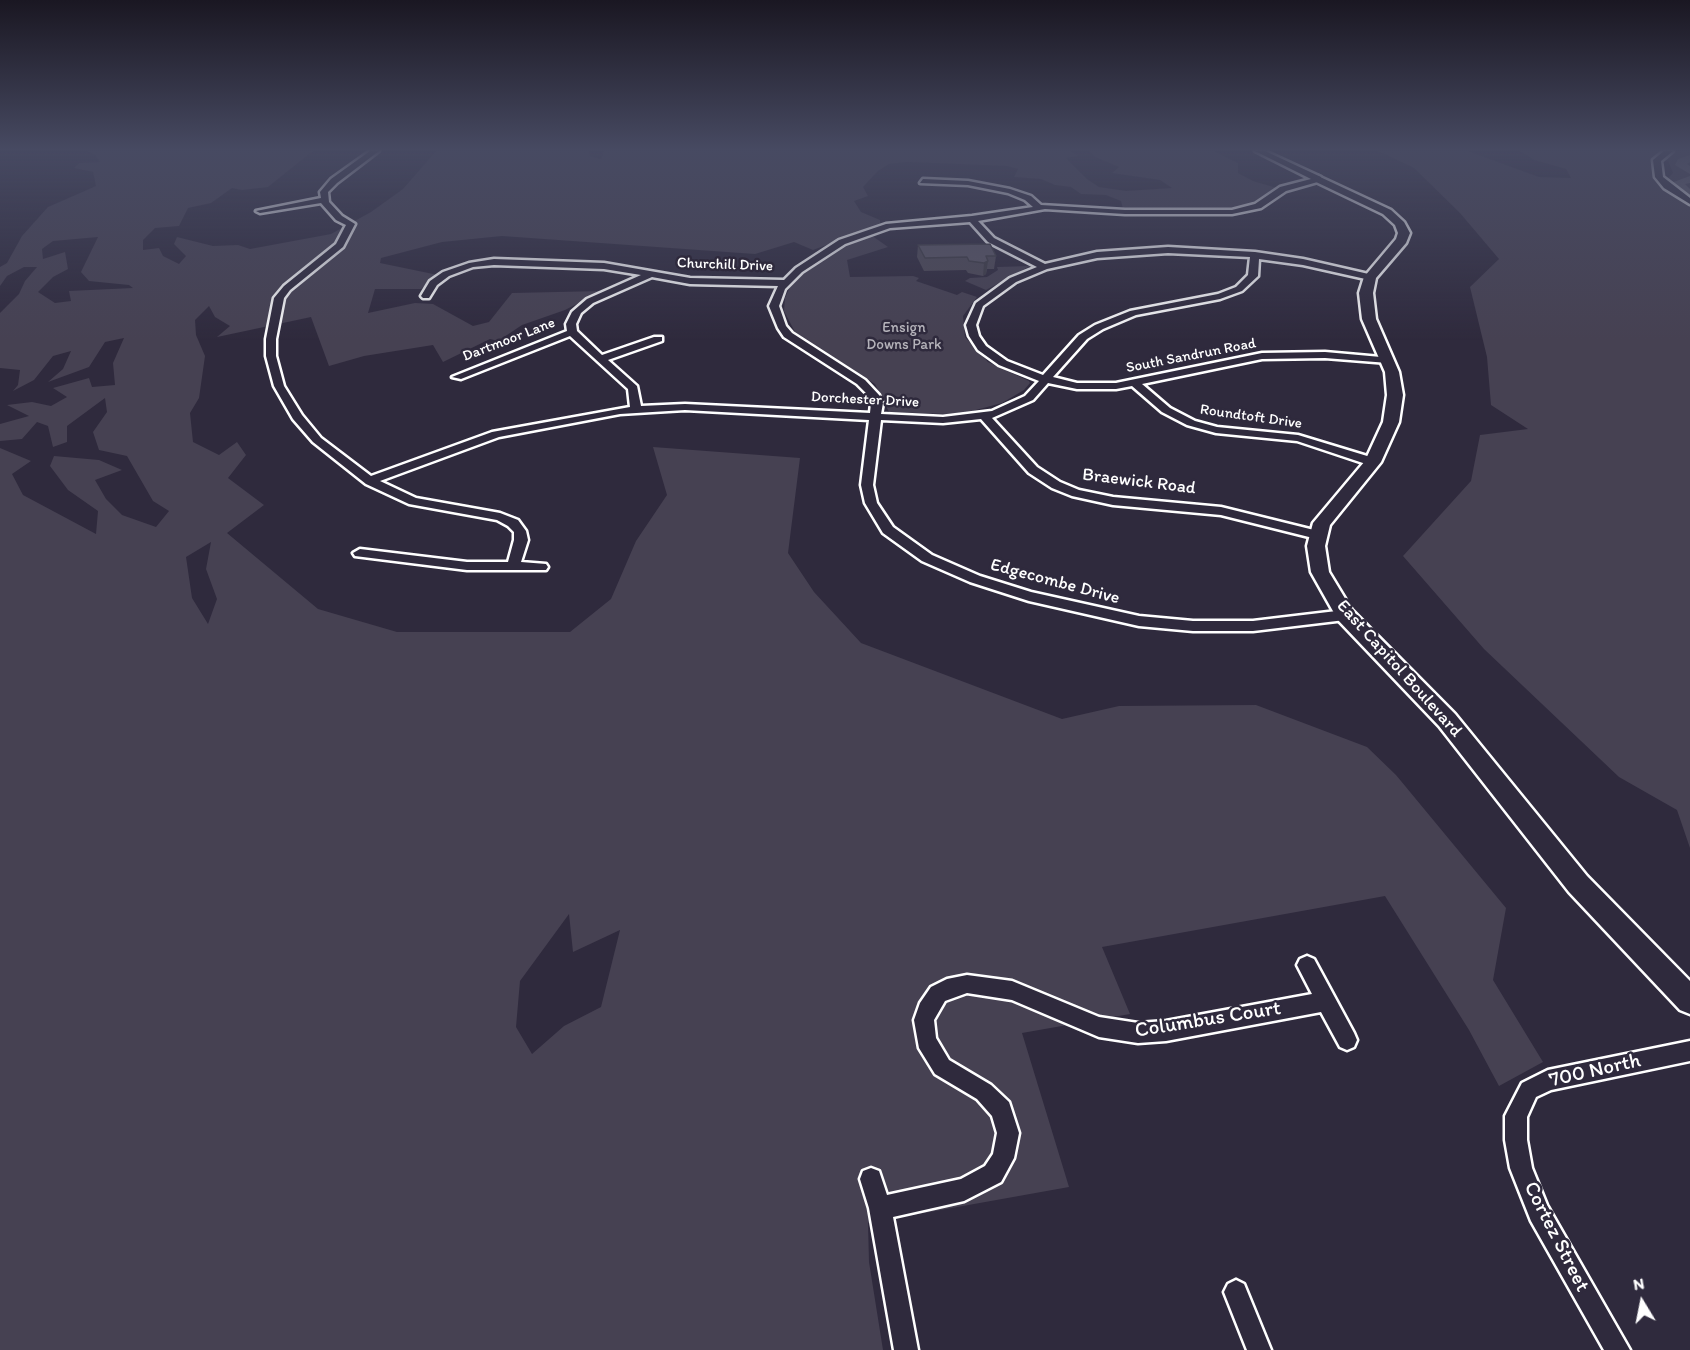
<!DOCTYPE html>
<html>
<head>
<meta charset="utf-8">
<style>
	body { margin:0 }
	#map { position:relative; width:1690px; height:1350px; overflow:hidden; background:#2f2a3d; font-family:Itim,sans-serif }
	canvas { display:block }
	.north { position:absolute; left:1612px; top:1272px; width:60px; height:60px; -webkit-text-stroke:4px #2f2a3d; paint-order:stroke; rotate:350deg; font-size:16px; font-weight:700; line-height:24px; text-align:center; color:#fff }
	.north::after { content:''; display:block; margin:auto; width:21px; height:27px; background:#fff; clip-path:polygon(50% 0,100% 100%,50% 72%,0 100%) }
</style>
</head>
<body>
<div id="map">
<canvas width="1690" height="1350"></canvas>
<div class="north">N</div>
</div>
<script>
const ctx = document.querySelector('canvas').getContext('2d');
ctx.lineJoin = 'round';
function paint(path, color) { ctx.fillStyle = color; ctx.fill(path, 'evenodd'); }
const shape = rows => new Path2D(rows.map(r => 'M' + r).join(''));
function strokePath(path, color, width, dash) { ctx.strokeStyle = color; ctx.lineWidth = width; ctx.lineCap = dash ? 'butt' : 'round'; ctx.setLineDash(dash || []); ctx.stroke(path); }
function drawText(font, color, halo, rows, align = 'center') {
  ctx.font = font + ' Itim,sans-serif'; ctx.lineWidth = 5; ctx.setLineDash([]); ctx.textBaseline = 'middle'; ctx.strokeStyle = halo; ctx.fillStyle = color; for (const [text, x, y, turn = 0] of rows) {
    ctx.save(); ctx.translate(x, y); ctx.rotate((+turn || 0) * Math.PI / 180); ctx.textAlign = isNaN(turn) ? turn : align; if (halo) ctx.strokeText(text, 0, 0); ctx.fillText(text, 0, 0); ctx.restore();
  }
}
const green = shape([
	[87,151,313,151,268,187,242,190,232,188,211,203,188,208,179,226,155,228,143,240,143,250,159,248,163,256,179,264,186,256,174,244,177,237,213,246,238,245,250,249,331,234,371,212,403,189,436,151,589,151,590,156,601,159,604,151,1070,151,1079,156,1066,158,1087,179,1099,187,1126,191,1172,188,1160,180,1112,173,1119,167,1095,157,1089,151,1214,151,1238,163,1238,173,1253,181,1277,188,1252,204,1233,209,1123,209,1121,201,1106,195,1081,194,1071,187,1055,185,1041,179,1014,177,1018,169,1007,166,907,162,889,164,878,171,863,187,868,196,854,201,861,212,880,220,880,225,813,250,794,242,755,254,502,236,442,242,381,258,380,263,438,275,421,289,375,289,368,313,415,303,433,304,473,326,489,322,512,293,602,291,565,310,522,325,498,341,490,339,443,362,433,345,364,356,329,366,311,317,217,337,230,326,215,317,209,306,195,320,196,335,205,356,199,398,190,413,193,442,219,455,237,442,246,455,228,478,264,505,227,533,318,609,397,632,570,632,611,599,636,541,667,495,653,447,800,458,788,553,814,592,861,643,1062,719,1119,706,1256,705,1367,747,1396,775,1506,908,1493,980,1543,1062,1499,1086,1469,1030,1385,896,1102,947,1130,1014,1022,1033,1069,1187,868,1223,869,1262,883,1350,0,1350,0,448,31,461,12,474,23,495,96,534,98,511,68,490,50,466,54,456,99,460,122,470,95,480,106,499,122,515,156,527,169,511,153,501,127,456,99,450,93,432,107,412,105,398,67,426,67,442,53,447,48,426,37,422,22,439,0,441,0,424,29,416,7,405,32,402,51,406,67,397,53,388,89,378,92,387,115,385,113,363,124,338,105,342,89,367,48,382,63,369,71,351,53,356,34,380,13,391,18,385,20,370,0,368,0,313,19,294,25,281,37,267,24,267,7,276,0,286,0,267,7,263,22,236,48,207,96,186,93,172,74,168,79,163,100,162,95,155],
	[98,237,81,272,89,281,129,285,133,288,69,291,71,301,55,303,38,292,53,277,68,269,65,252,43,259,42,249,53,241],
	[211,542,206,569,217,599,208,624,192,598,186,557],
	[569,914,573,952,620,930,601,1007,564,1026,532,1054,516,1027,520,981],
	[1378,151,1468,151,1539,177,1571,178,1566,169,1534,160,1520,151,1690,151,1690,848,1677,810,1619,777,1484,649,1403,556,1471,481,1480,435,1528,429,1491,405,1487,357,1470,287,1499,259,1460,213,1414,168],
	[1654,157,1668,161,1673,173,1668,178,1655,176,1652,168],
	[871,235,888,247,847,260,850,277,913,276,919,278,916,281,957,295,962,292,977,297,963,316,965,337,988,362,1029,381,1030,383,1024,390,1002,403,972,411,947,414,889,412,875,384,795,332,784,311,785,298,790,287,800,276,846,244],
	[1030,266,986,290,965,281,970,278,987,277,998,270,997,267]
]);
const river = shape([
	[1690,155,1690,162,1687,164,1690,166,1690,174,1675,165,1678,159,1690,155],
	[1690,176,1690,183,1685,184,1690,189,1690,199,1671,183,1690,176]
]);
const street = shape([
	[370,151,379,151,337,183,328,192,329,202,342,216,355,224,343,247,290,290,284,298,276,339,276,356,284,386,302,415,321,438,371,476,492,432,630,407,628,389,570,336,461,379,452,377,567,331,566,324,572,312,587,299,641,275,604,269,494,265,473,267,449,276,437,285,429,298,423,298,421,296,430,281,443,272,469,263,494,259,604,263,690,278,784,280,796,268,839,240,886,224,972,216,1033,207,1025,200,1008,193,968,185,920,183,923,179,968,181,1010,189,1031,196,1041,205,1125,210,1232,210,1255,204,1280,187,1311,179,1255,151,1265,151,1321,177,1321,181,1286,191,1261,208,1232,214,1125,214,1045,209,978,221,994,238,1045,264,1097,252,1168,247,1255,252,1303,259,1373,275,1375,277,1370,280,1303,265,1259,259,1258,276,1242,291,1220,299,1136,315,1103,329,1087,339,1053,377,1077,383,1116,383,1262,353,1325,352,1392,358,1393,360,1388,363,1325,358,1262,359,1142,384,1170,408,1195,421,1217,427,1298,435,1377,459,1377,465,1369,465,1297,441,1216,433,1187,425,1162,412,1132,386,1116,389,1077,389,1048,383,1033,400,992,418,1037,467,1060,482,1079,490,1113,497,1221,507,1322,532,1323,535,1322,538,1317,539,1221,515,1113,505,1072,496,1052,488,1029,473,981,419,943,423,881,420,873,485,877,503,893,527,932,555,980,576,1031,592,1139,616,1193,621,1253,621,1345,610,1352,615,1345,620,1253,631,1193,631,1139,626,1029,601,970,582,922,561,883,533,865,503,861,485,869,420,685,410,620,414,499,437,380,481,416,498,500,513,518,520,526,531,528,540,521,562,546,564,548,567,546,570,467,570,355,556,353,553,360,549,467,562,508,562,514,540,514,532,508,526,497,520,409,504,366,484,313,442,293,419,274,386,266,356,266,339,274,298,284,286,336,244,346,225,336,220,321,203,260,213,256,211,321,198,320,192,331,179,370,151],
	[970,222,988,242,1037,267,1010,278,976,303,966,325,969,336,978,350,999,365,1039,381,1025,396,992,411,943,417,881,414,883,403,879,395,865,380,792,333,786,326,779,306,785,289,802,272,845,244,890,228,970,222],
	[1168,253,1250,257,1248,275,1236,287,1218,294,1130,311,1095,325,1079,335,1043,375,1007,361,986,346,979,336,976,325,983,306,1016,282,1047,269,1097,258,1168,253],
	[652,277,690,284,778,286,769,306,778,328,784,337,857,384,869,396,871,403,870,413,685,404,641,406,637,386,608,360,662,341,662,337,654,337,602,355,577,331,576,324,581,313,593,303,652,277],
	[1664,151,1673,151,1661,161,1663,177,1690,198,1690,204,1664,188,1655,177,1653,160,1664,151],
	[1307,956,1314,959,1354,1033,1357,1040,1354,1047,1347,1050,1340,1047,1321,1012,1166,1041,1138,1043,1099,1037,1012,1000,967,993,945,1001,934,1020,936,1038,949,1060,991,1085,1009,1102,1019,1133,1014,1158,1001,1182,964,1201,893,1217,918,1350,894,1350,869,1208,860,1179,863,1171,871,1168,879,1171,887,1195,961,1179,985,1166,993,1154,997,1133,992,1116,977,1099,935,1074,919,1048,914,1020,920,1003,931,987,947,979,967,975,1012,981,1099,1017,1138,1023,1166,1021,1312,994,1297,965,1300,959,1307,956],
	[1690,1041,1690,1061,1551,1090,1536,1097,1527,1117,1527,1140,1532,1168,1547,1205,1630,1350,1604,1350,1531,1221,1510,1168,1505,1140,1505,1116,1522,1083,1548,1070,1690,1041],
	[1236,1280,1244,1284,1271,1350,1247,1350,1224,1292,1228,1284,1236,1280]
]);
const secondary = shape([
	[1318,176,1391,210,1404,222,1410,233,1406,243,1376,278,1373,293,1376,319,1399,372,1403,395,1399,422,1381,462,1330,525,1325,546,1329,572,1352,610,1455,714,1587,876,1690,981,1690,1014,1680,1010,1569,892,1439,726,1338,620,1311,572,1307,546,1313,523,1365,461,1383,422,1387,395,1385,372,1362,319,1359,293,1364,277,1396,239,1398,233,1395,225,1383,214,1314,181,1313,179,1318,176]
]);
const wall = shape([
	[918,245,996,256,994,269,987,269,986,274,983,276,968,273,966,270,924,271,917,257]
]);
const shadedWall = shape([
	[988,261,986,274,983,276,984,263]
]);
const building = shape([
	[990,244,996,256,986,256,988,261,984,263,969,261,967,257,925,258,918,245,990,244]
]);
const farStreetnames = [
	["Churchill Drive",725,265,2],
	["Dartmoor Lane",509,340,-21],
	["South Sandrun Road",1191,356,-11],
	["Dorchester Drive",865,400,3],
	["Roundtoft Drive",1251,417,8]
];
const farParknames = [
	["Ensign",904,328],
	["Downs Park",904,345]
];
const streetNames = [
	["Braewick Road",1139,482,7],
	["Edgecombe Drive",1055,582,15],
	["East Capitol Boulevard",1399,669,48]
];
const nearStreetnames = [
	["Columbus Court",1208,1020,-9],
	["700 North",1595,1071,-13],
	["Cortez Street",1556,1237,63]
];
paint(green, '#464152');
paint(river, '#6d6a77');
strokePath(street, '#fff', 5);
strokePath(secondary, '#fff', 5);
paint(street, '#2f2a3d');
paint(secondary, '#2f2a3d');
paint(wall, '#4d4956');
paint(shadedWall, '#3e3c46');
paint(building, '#595564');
strokePath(building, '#3e3c46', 1.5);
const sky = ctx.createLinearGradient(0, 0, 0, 340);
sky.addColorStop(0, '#1a1722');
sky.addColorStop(0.44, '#474a62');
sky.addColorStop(1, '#474a6200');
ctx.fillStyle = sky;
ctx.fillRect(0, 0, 1690, 340);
drawText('15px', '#fff', '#2f2a3d', farStreetnames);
drawText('15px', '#b5b3ba', '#2f2a3d', farParknames);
drawText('18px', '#fff', '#2f2a3d', streetNames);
drawText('21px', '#fff', '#2f2a3d', nearStreetnames);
</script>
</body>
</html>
